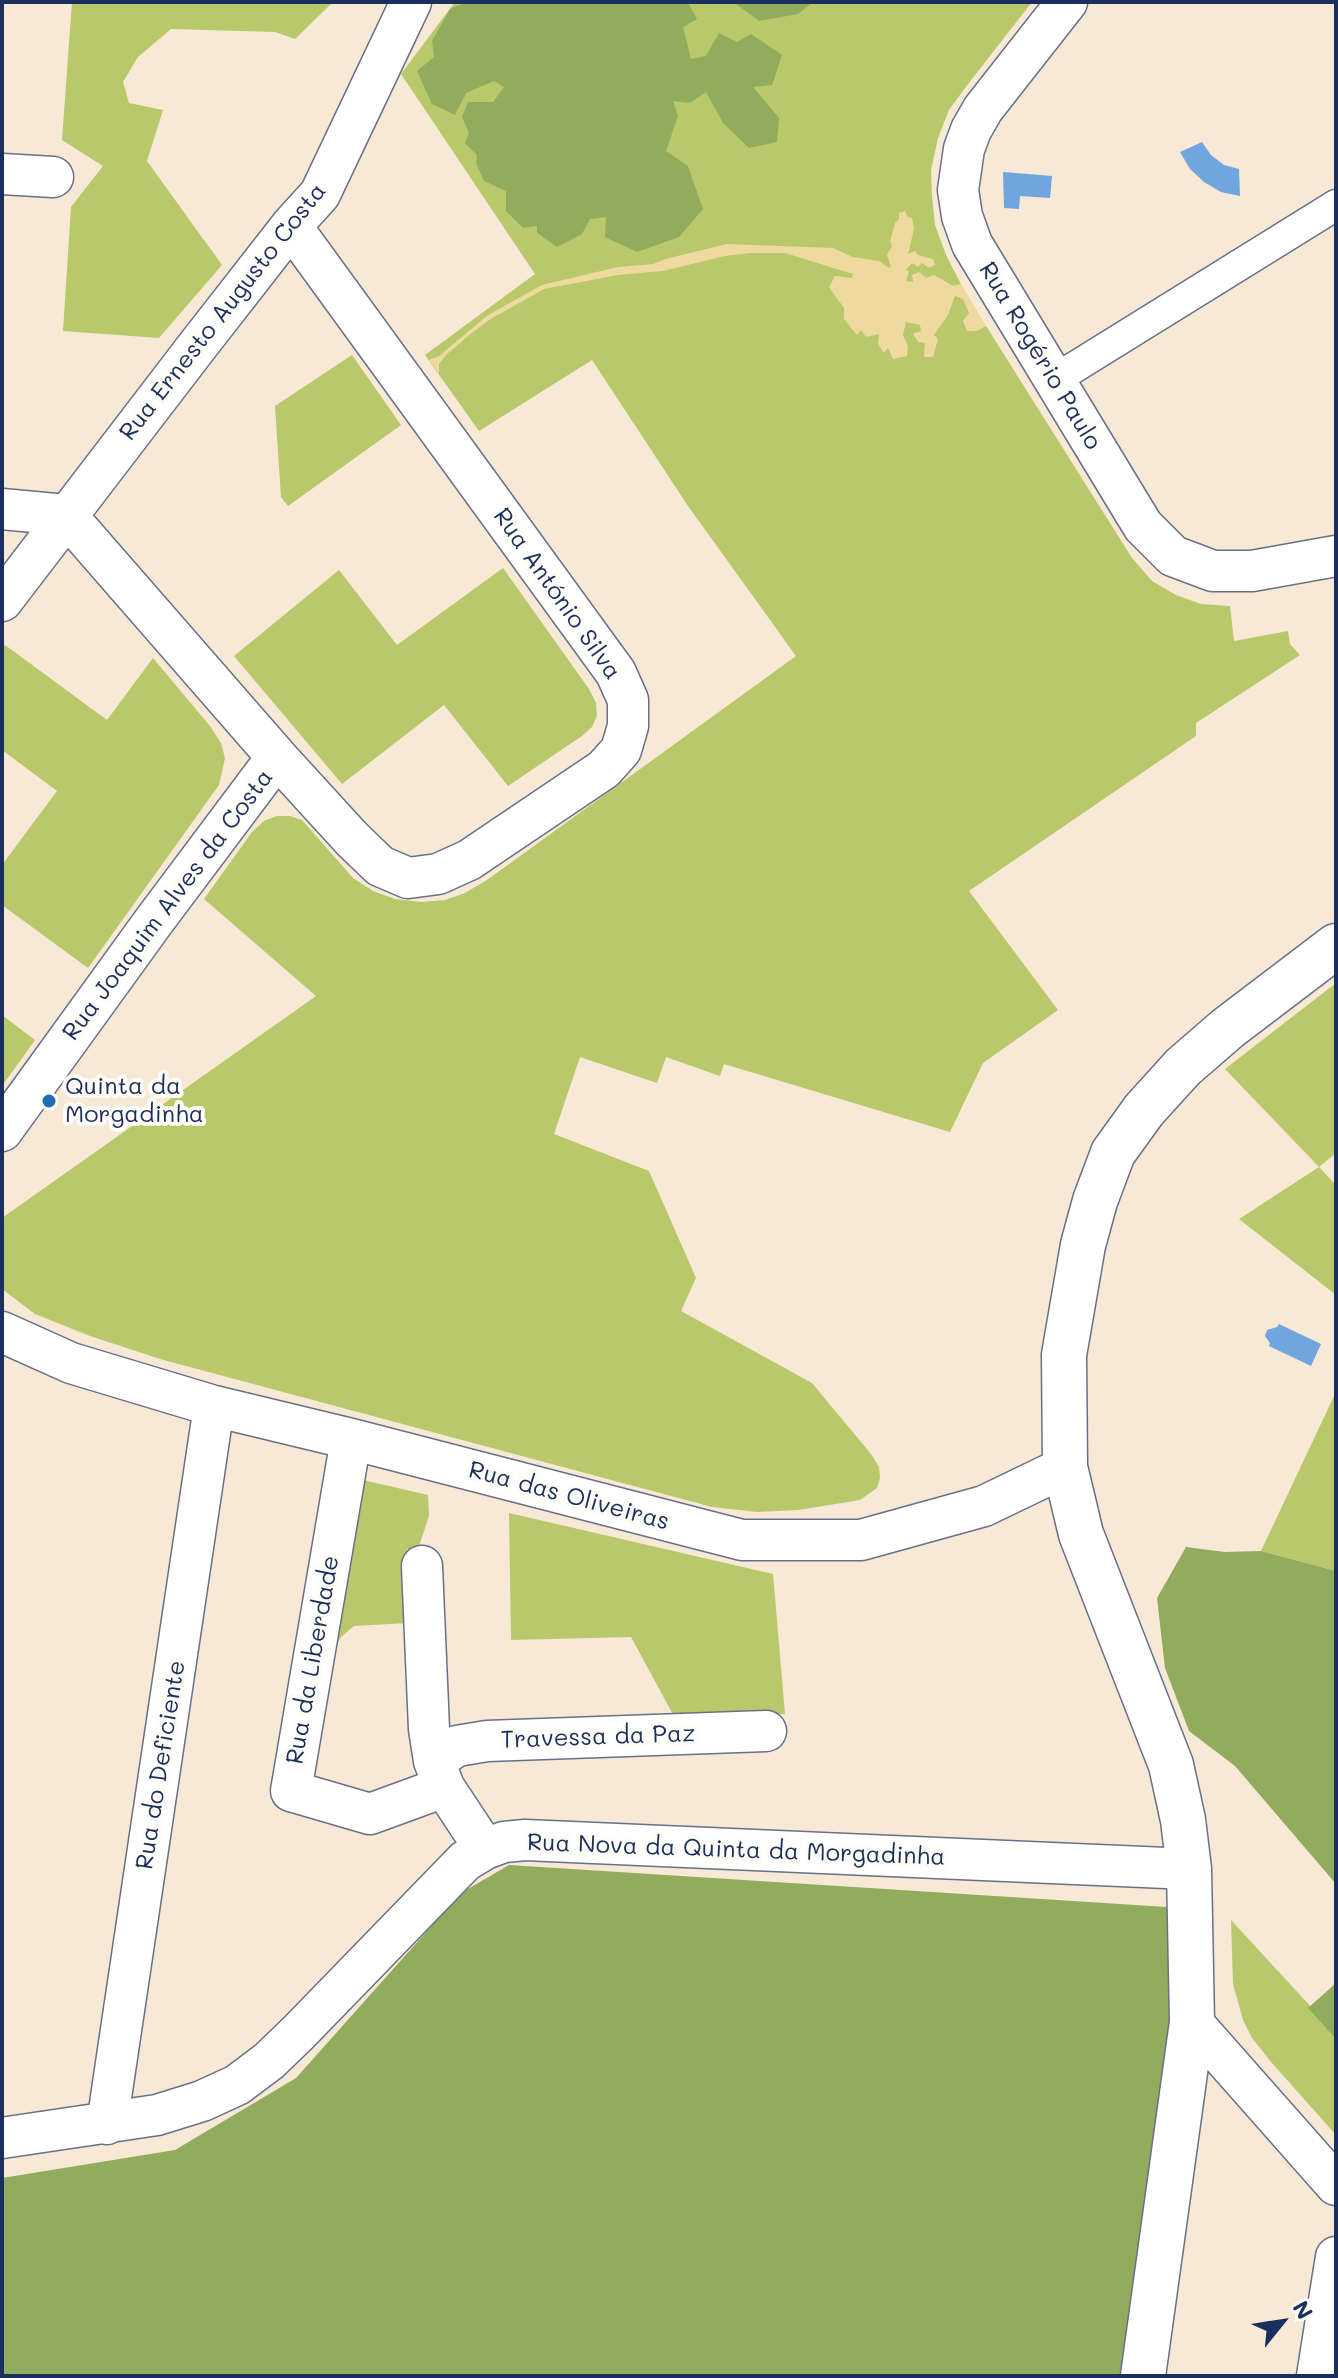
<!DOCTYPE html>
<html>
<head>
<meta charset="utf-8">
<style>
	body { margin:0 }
	#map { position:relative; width:1338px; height:2378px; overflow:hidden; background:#f7e9d6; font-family:Mali,sans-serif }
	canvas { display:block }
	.frame { position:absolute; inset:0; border:4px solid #1b2f5e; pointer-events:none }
	.north { position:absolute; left:1242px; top:2282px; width:80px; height:80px; -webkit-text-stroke:6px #fdfcf7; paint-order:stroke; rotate:60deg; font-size:22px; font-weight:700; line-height:32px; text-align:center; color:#1b2f5e }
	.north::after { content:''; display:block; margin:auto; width:28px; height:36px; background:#1b2f5e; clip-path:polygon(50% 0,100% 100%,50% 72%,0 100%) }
</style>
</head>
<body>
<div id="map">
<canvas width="1338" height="2378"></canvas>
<div class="frame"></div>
<div class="north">N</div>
</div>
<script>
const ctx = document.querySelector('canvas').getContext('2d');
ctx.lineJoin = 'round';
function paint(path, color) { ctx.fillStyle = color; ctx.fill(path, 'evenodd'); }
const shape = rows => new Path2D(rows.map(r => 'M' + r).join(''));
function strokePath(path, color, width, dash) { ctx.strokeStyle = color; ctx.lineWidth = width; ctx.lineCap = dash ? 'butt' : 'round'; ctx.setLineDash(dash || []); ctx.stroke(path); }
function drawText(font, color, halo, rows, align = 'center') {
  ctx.font = font + ' Mali,sans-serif'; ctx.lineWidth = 8; ctx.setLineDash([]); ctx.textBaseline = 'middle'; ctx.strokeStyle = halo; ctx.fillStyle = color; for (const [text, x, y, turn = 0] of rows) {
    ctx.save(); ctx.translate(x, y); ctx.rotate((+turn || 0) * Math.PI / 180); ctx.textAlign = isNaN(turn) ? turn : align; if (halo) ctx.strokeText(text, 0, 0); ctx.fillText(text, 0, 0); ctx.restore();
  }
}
const green = shape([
	[72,2,333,2,295,39,275,32,171,29,138,57,123,82,129,103,163,110,147,161,222,265,159,338,63,331,71,207,103,166,62,140],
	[455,2,1032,2,965,88,949,110,938,138,931,170,932,196,935,225,946,255,966,294,1132,558,1152,581,1176,595,1201,604,1230,606,1234,641,1288,631,1290,644,1300,655,1196,723,1196,736,969,891,1058,1010,983,1063,950,1132,724,1064,720,1076,666,1057,657,1083,580,1057,554,1134,649,1171,696,1278,681,1311,812,1383,871,1454,879,1467,880,1478,877,1488,860,1500,798,1510,757,1512,712,1507,160,1359,90,1336,35,1314,2,1289,2,1218,316,996,204,899,252,832,264,821,277,816,290,816,302,820,353,878,373,891,395,899,422,902,445,900,465,893,487,880,796,656,688,506,592,360,479,431,425,355,535,274,401,74],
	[352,355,401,425,288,506,281,497,275,406],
	[503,568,589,689,596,703,597,716,592,727,582,736,508,786,444,705,342,784,234,656,339,570,397,645],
	[5,645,107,720,153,658,210,726,221,743,225,758,219,785,88,968,2,905,2,865,57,791,2,750,2,649],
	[1336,983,1336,1153,1319,1167,1336,1185,1336,1295,1239,1219,1319,1167,1225,1069],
	[2,1015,35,1040,2,1086],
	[1335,1394,1336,1394,1336,1571,1261,1551],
	[363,1480,428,1495,429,1516,418,1549,407,1549,408,1623,354,1626,341,1637,330,1655],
	[509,1513,773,1574,785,1714,675,1718,631,1637,511,1640],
	[1231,1920,1336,2034,1336,2135,1272,2063,1252,2038,1243,2020,1233,1984]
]);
const forest = shape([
	[467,2,688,2,697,19,683,27,691,59,706,56,719,33,737,42,751,34,782,55,772,85,753,87,779,118,777,142,749,148,723,123,706,92,690,103,673,101,678,116,666,151,688,166,703,209,679,237,637,252,605,237,606,217,590,219,582,234,557,247,537,233,537,226,523,228,506,211,506,191,484,181,476,163,477,155,465,143,469,133,462,117,468,102,493,102,504,87,494,81,466,93,455,115,432,104,417,71,434,57,432,41,450,9],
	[733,2,813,2,798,14,759,21],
	[1186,1547,1225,1552,1261,1551,1336,1571,1336,1884,1235,1766,1189,1731,1165,1668,1157,1598],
	[509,1865,1167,1907,1175,2060,1126,2376,2,2376,2,2178,175,2150,296,2078,461,1893],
	[1336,1983,1336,2039,1308,2008]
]);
const sand = shape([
	[905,211,908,217,912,218,914,229,908,254,915,251,918,255,933,259,935,265,929,268,922,263,918,267,912,263,906,270,909,271,906,281,913,282,912,275,919,272,926,278,934,275,953,286,961,284,986,326,977,331,967,331,963,321,969,313,963,299,955,296,948,315,934,335,938,339,933,357,924,357,925,343,918,342,913,334,921,331,920,325,906,322,903,335,908,346,907,356,893,359,888,348,884,353,878,344,879,334,866,337,861,330,857,335,844,319,844,308,829,287,835,276,852,278,853,274,785,253,750,253,725,256,663,271,618,275,544,289,489,320,468,336,446,355,439,364,439,374,429,360,439,356,488,315,542,285,618,267,653,264,665,259,727,244,833,248,853,257,879,261,889,268,891,266,887,255,892,246,890,241,895,223,899,219,899,213]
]);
const water = shape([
	[1202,142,1211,155,1224,165,1239,169,1240,196,1221,192,1204,182,1190,169,1180,152],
	[1003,172,1052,176,1050,198,1020,196,1019,209,1004,208],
	[1279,1324,1321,1344,1311,1366,1269,1346,1270,1343,1265,1336,1267,1330,1277,1327]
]);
const pedestrian = shape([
	[1054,380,1336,205]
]);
const minor = shape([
	[1067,2,983,109,971,130,964,149,958,190,962,216,972,244,1143,526,1173,556,1213,571,1252,571,1336,556],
	[2,174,53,177],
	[2,509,66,515],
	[66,515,277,757,352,839,380,866,408,878,438,874,469,860,604,769,621,750,628,726,628,700,616,673,291,226],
	[2,601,195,349,291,226,320,194,411,2],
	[2,1131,154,921,277,757],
	[2,1332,71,1363,214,1406,351,1439,742,1540,861,1540,984,1506,1065,1467],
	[351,1439,291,1791,370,1814,444,1787,485,1849],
	[422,1566,429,1729,434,1761,443,1784],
	[434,1761,457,1746,487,1741,766,1731],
	[1192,2022,1336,2185],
	[107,2124,214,1406],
	[2,2138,157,2115,202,2101,237,2085,269,2061,299,2032,465,1861,485,1849,504,1842,525,1840,1189,1869],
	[1317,2376,1336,2257]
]);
const secondary = shape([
	[1143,2376,1192,2022,1189,1869,1183,1820,1171,1765,1081,1534,1065,1467,1064,1355,1083,1245,1095,1201,1113,1153,1144,1110,1183,1067,1228,1028,1336,946]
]);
const markers = [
	[49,1101,8,"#1f6fb2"]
];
const streetNames = [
	["Rua Ernesto Augusto Costa",223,312,-52],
	["Rua Rogério Paulo",1040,356,59],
	["Rua António Silva",557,594,55],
	["Rua Joaquim Alves da Costa",168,905,-53],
	["Rua das Oliveiras",569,1496,15],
	["Rua da Liberdade",313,1660,-80],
	["Travessa da Paz",598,1737,-2],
	["Rua do Deficiente",161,1765,-81],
	["Rua Nova da Quinta da Morgadinha",736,1850,2]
];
const poiNames = [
	["Quinta da",65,1087],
	["Morgadinha",65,1115]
];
paint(green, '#b8c86a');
paint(forest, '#92ac5e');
paint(sand, '#eeda9e');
paint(water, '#71a5de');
strokePath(pedestrian, '#687088', 33);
strokePath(minor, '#687088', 43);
strokePath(secondary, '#687088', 47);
strokePath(pedestrian, '#fff', 30);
strokePath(minor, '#fff', 40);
strokePath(secondary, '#fff', 44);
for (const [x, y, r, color] of markers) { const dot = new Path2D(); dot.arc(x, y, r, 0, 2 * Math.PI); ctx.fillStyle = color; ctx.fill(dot); strokePath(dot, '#fdfcf7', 3); }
drawText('24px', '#1b2f5e', '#fdfcf7', streetNames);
drawText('24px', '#1b2f5e', '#fdfcf7', poiNames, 'left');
</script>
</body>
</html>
